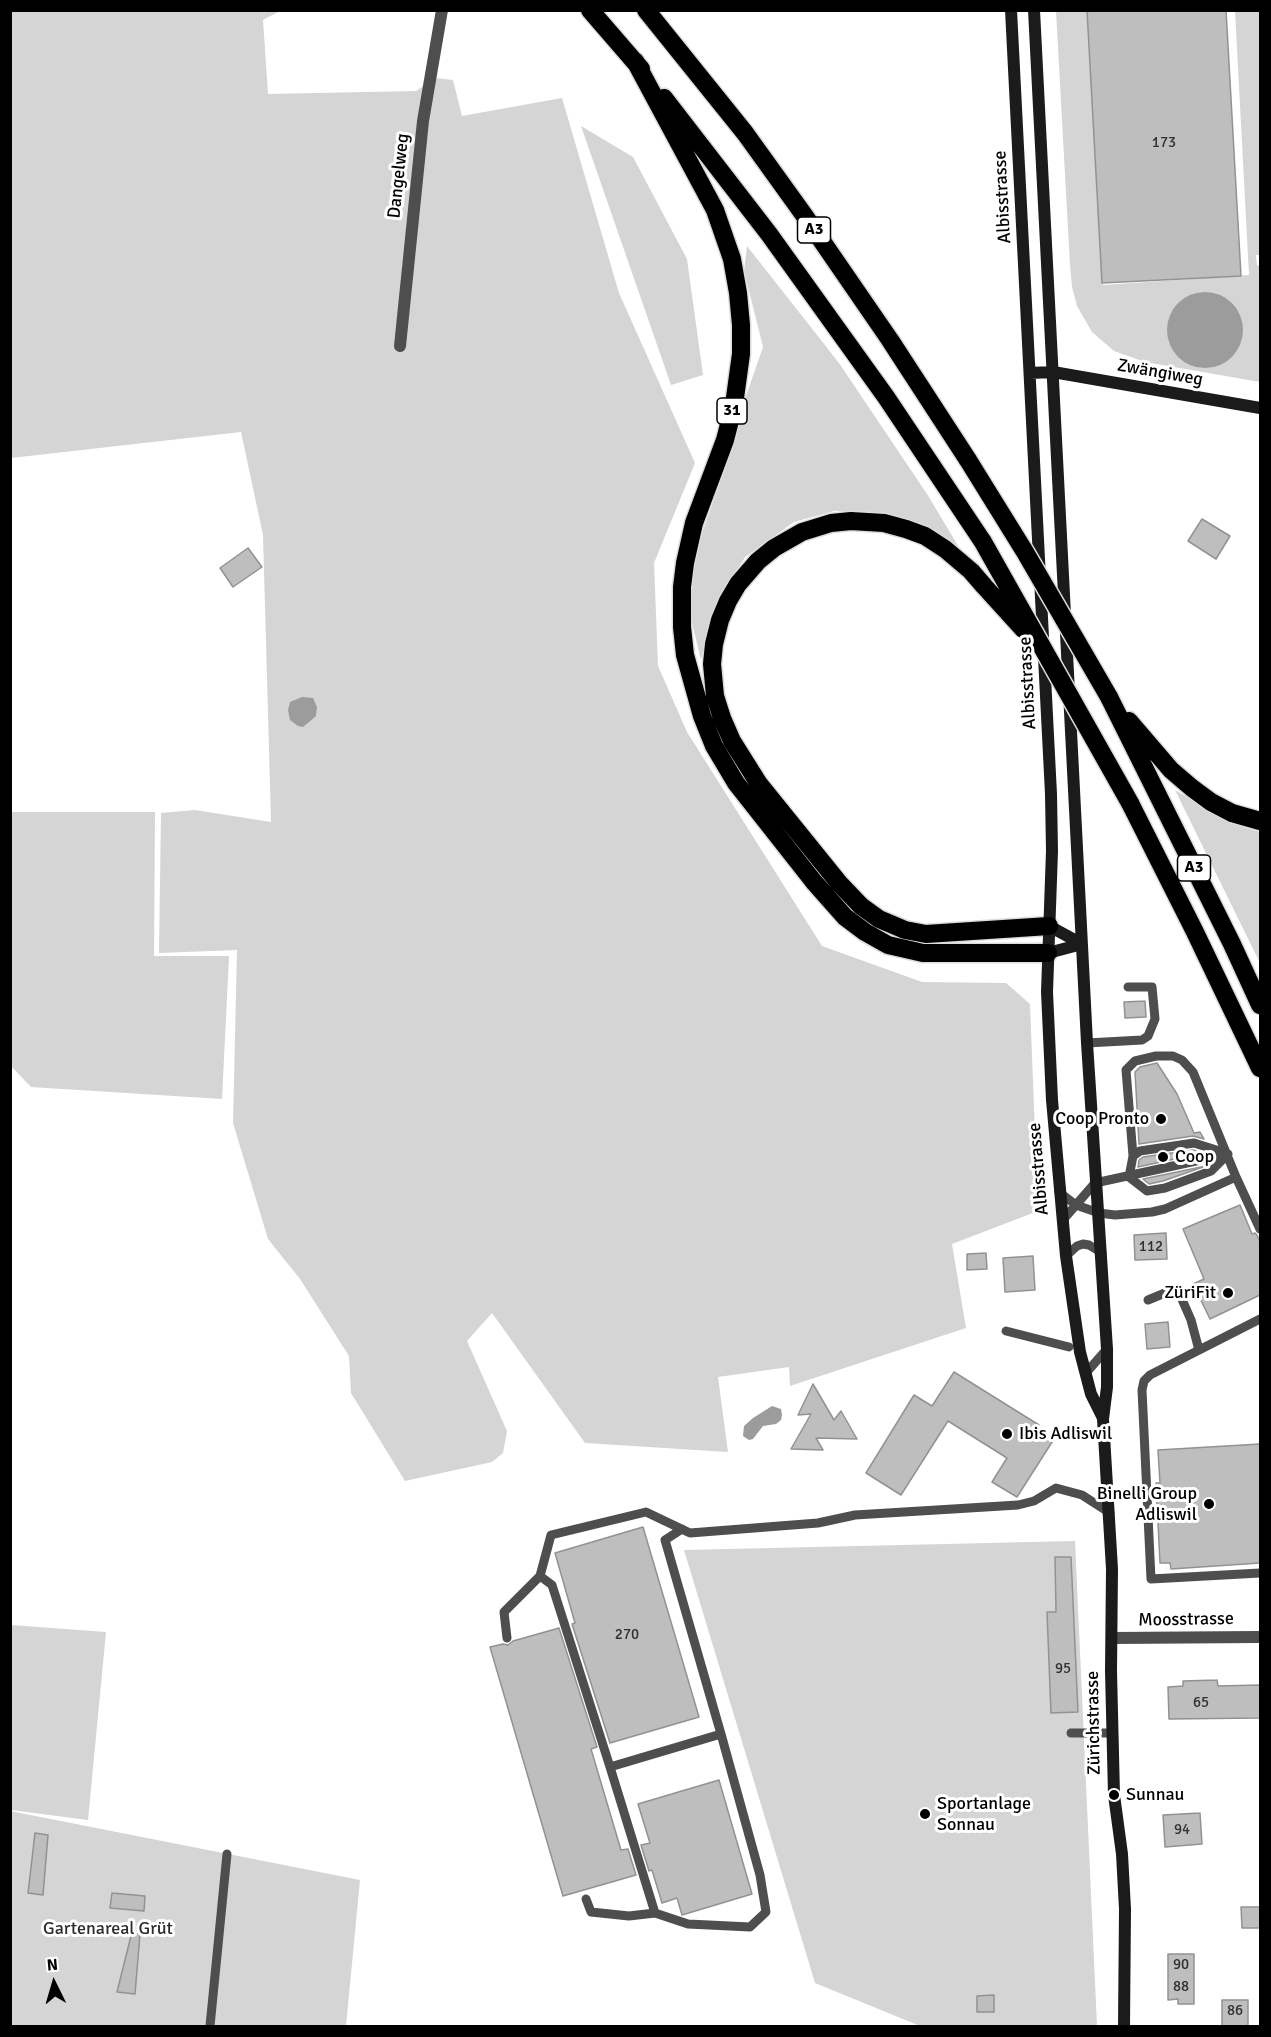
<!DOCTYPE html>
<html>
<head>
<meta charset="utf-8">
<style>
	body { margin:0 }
	#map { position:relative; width:1271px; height:2037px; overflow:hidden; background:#fff; font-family:Signika,sans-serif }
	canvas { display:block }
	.frame { position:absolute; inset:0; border:12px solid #000; pointer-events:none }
	.north { position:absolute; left:24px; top:1953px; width:60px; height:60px; -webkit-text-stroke:4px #fff; paint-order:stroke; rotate:355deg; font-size:16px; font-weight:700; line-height:24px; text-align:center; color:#000 }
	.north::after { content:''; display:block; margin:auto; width:21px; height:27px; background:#000; clip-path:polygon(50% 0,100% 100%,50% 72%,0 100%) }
</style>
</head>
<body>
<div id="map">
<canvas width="1271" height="2037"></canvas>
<div class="frame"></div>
<div class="north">N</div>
</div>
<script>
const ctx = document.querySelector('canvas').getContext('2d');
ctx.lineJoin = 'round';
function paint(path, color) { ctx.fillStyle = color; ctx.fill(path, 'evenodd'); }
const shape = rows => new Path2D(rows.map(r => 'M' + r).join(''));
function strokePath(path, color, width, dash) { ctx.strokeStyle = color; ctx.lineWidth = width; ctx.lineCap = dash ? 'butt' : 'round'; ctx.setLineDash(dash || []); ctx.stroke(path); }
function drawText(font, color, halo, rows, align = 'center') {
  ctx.font = font + ' Signika,sans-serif'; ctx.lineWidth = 6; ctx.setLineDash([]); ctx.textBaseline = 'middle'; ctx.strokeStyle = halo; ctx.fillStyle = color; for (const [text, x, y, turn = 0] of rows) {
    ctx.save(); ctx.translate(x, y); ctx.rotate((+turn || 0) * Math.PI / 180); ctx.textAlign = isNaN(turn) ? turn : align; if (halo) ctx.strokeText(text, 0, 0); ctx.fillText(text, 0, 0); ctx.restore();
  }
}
const green = shape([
	[10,11,280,11,263,20,268,94,416,91,436,78,453,80,462,116,562,98,619,293,695,463,654,563,658,666,687,732,822,946,922,982,1006,983,1030,1004,1038,1211,952,1244,966,1328,790,1386,789,1367,718,1377,728,1452,585,1443,492,1313,467,1341,507,1431,503,1453,492,1462,405,1481,351,1393,349,1356,300,1279,268,1239,233,1123,237,950,159,953,161,813,195,810,271,822,263,535,241,432,11,458],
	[1056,11,1087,11,1103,285,1249,275,1235,11,1260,11,1260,255,1256,255,1257,265,1260,266,1260,382,1145,362,1114,351,1092,332,1077,306,1072,287,1070,265],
	[581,126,633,157,687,259,703,375,671,385],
	[747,246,839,363,927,494,960,549,924,526,871,512,834,511,794,522,745,557,714,610,701,660,690,615,695,553,727,463,746,396,763,347,744,271],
	[1175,790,1230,823,1260,832,1260,963],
	[10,812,155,812,154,956,229,956,222,1099,31,1087,11,1066],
	[1075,1541,1097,2026,920,2026,815,1983,684,1550],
	[11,1625,106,1632,88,1820,11,1810],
	[10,1811,360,1880,346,2026,11,2026]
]);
const water = shape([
	'1167 330a38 38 0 1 1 76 0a38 38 0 1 1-76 0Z',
	[302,697,313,698,317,707,316,716,303,727,298,726,290,720,288,710,290,702],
	[772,1406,781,1409,782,1415,781,1420,776,1424,763,1426,753,1439,749,1440,743,1436,744,1426,753,1418]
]);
const building = shape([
	[1087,10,1226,10,1241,276,1102,283,1087,10],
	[1202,519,1230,536,1216,559,1188,541,1202,519],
	[248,548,262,567,233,587,220,568,248,548],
	[1145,1001,1146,1017,1125,1018,1124,1002,1145,1001],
	[1157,1063,1177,1094,1194,1133,1200,1132,1204,1139,1193,1136,1139,1144,1135,1072,1140,1067,1157,1063],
	[1193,1150,1202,1153,1138,1167,1139,1160,1143,1157,1193,1150],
	[1206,1166,1163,1181,1149,1184,1143,1179,1206,1166],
	[1240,1205,1252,1234,1255,1233,1257,1235,1260,1242,1260,1295,1210,1319,1193,1284,1204,1279,1183,1229,1240,1205],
	[1166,1233,1167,1259,1135,1260,1134,1235,1166,1233],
	[986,1253,987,1269,967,1270,967,1254,986,1253],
	[1033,1256,1035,1290,1005,1292,1003,1258,1033,1256],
	[1168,1322,1170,1347,1147,1349,1145,1324,1168,1322],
	[954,1372,1039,1425,1037,1429,1054,1439,1017,1497,992,1482,1007,1458,948,1421,901,1495,866,1473,914,1395,932,1406,954,1372],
	[813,1384,834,1420,841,1411,857,1439,816,1438,823,1450,791,1449,811,1414,798,1415,813,1384],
	[1260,1444,1260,1563,1171,1569,1170,1563,1160,1563,1156,1483,1160,1483,1158,1450,1260,1444],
	[643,1527,699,1717,610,1743,572,1624,575,1623,555,1553,643,1527],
	[1055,1557,1071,1557,1078,1712,1051,1713,1047,1612,1056,1612,1055,1557],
	[559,1628,597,1747,591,1749,621,1850,628,1849,636,1875,563,1896,490,1647,503,1644,508,1645,513,1641,559,1628],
	[1217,1680,1218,1686,1260,1685,1260,1718,1169,1719,1168,1687,1183,1686,1183,1681,1217,1680],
	[719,1780,752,1894,682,1915,677,1898,662,1903,652,1870,649,1871,641,1845,650,1843,638,1804,719,1780],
	[1200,1813,1202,1844,1165,1847,1163,1815,1200,1813],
	[35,1833,48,1835,43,1895,28,1893,35,1833],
	[112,1893,145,1896,144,1911,110,1908,112,1893],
	[1241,1907,1260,1907,1260,1928,1242,1928,1241,1907],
	[132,1932,140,1934,135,1994,117,1992,132,1932],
	[1168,1954,1194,1954,1194,2004,1178,2004,1178,1999,1168,2000,1168,1954],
	[994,1995,994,2012,977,2012,977,1996,994,1995],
	[1222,2000,1248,2000,1248,2026,1222,2026,1222,2000]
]);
const service = shape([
	[1087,1043,1142,1040,1148,1036,1155,1019,1152,987,1128,987],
	[1133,1156,1140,1151,1194,1143,1226,1153],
	[1129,1177,1147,1191,1165,1188,1211,1171,1228,1154],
	[1236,1177,1260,1229],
	[1059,1192,1076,1205,1099,1213,1115,1215,1152,1212,1165,1209,1236,1177,1193,1072,1182,1060,1173,1056,1156,1056,1135,1061,1126,1070,1133,1156,1129,1177],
	[1062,1221,1095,1183,1228,1154],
	[1066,1256,1077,1246,1083,1244,1089,1245,1102,1253],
	[1148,1300,1177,1288,1191,1320,1199,1350],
	[1260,1319,1150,1375,1144,1381,1142,1390,1151,1579,1260,1573],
	[1006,1331,1069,1347],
	[1085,1374,1107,1349],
	[540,1576,552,1585,610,1767,721,1734,665,1540,682,1529],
	[507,1638,504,1612,540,1576,551,1535,646,1512,690,1533,818,1523,855,1515,1018,1505,1034,1501,1056,1488,1082,1495,1110,1513],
	[1071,1733,1112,1733],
	[610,1767,655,1913,688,1924,750,1927,766,1912,760,1875,721,1734],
	[586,1899,591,1912,629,1916,655,1913],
	[210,2026,227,1854]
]);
const minor = shape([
	[400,346,423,121,442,10],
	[1112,1638,1260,1637]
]);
const secondary = shape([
	[1011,10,1051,794,1052,851,1047,992,1052,1100,1066,1256,1080,1352,1091,1394,1103,1418],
	[1034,10,1087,1043,1107,1349,1107,1387,1103,1419,1112,1569,1111,1671,1114,1795,1122,1854,1125,1909,1124,2026],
	[1030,373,1053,372,1260,408],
	[1049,926,1082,944],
	[1048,953,1082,944]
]);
const motorway = shape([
	[590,10,641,69],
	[646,10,745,133,804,215,890,340,968,460],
	[635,61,715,210,732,259,738,293,741,325,741,354,734,405,725,440,694,523,685,563,682,587,682,627,685,655,702,716,714,746,736,783,814,882,845,917,865,932,888,945,923,953,1048,953],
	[664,98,769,234,886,397,983,542],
	[984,586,971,571,945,549,925,536,906,529,884,523,851,521,831,523,802,532,774,548,758,561,738,584,728,601,720,620,714,644,712,664,715,696,722,718,732,741,759,784,839,883,861,906,879,919,905,930,926,934,1049,926],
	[1109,697,1232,944,1260,1005],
	[1129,721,1171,770,1192,788,1211,802,1232,813,1260,821],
	[1130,803,1195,932,1260,1068]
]);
const motorwayBridge = shape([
	[968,460,1025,552,1109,697],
	[983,542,1130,803],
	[984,586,1024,630]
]);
const markers = [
	[1161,1119,6,"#000"],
	[1163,1157,6,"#000"],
	[1228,1293,6,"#000"],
	[1007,1434,6,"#000"],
	[1209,1504,6,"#000"],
	[1114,1795,6,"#000"],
	[925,1814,6,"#000"]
];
const numberNames = [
	["173",1164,143],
	["112",1151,1247],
	["270",627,1635],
	["95",1063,1669],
	["65",1201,1703],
	["94",1182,1830],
	["90",1181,1965],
	["88",1181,1987],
	["86",1235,2011]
];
const shields = [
	[814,230,33],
	[732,411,30],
	[1194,868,33]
];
const shieldNames = [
	["A3",814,230],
	["31",732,411],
	["A3",1194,868]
];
const streetNames = [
	["Dangelweg",399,176,-84],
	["Albisstrasse",1003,197,-93],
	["Zwängiweg",1160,373,10],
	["Albisstrasse",1028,683,-93],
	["Albisstrasse",1039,1169,-95],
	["Moosstrasse",1186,1620,-1],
	["Zürichstrasse",1094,1723,-91]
];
const poiNames = [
	["Coop Pronto",1149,1119,"right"],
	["Coop",1175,1157],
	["ZüriFit",1216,1293,"right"],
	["Ibis Adliswil",1019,1434],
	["Binelli Group",1197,1494,"right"],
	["Adliswil",1197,1515,"right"],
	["Sunnau",1126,1795],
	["Sportanlage",937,1804],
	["Sonnau",937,1825]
];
const parkNames = [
	["Gartenareal Grüt",108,1929]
];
paint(green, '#d5d5d5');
paint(water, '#9c9c9c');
paint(building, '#bebebe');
strokePath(building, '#929292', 1.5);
strokePath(motorway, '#dbdbdb', 21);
strokePath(service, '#4e4e4e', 9);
strokePath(minor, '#4e4e4e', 12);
strokePath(secondary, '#1b1b1b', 12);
strokePath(motorway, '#000', 18);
strokePath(motorwayBridge, '#dbdbdb', 21, []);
strokePath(motorwayBridge, '#000', 18);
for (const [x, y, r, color] of markers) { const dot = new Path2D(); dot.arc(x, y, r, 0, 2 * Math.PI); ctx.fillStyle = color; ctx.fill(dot); strokePath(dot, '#fff', 2); }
drawText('15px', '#303030', null, numberNames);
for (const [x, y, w] of shields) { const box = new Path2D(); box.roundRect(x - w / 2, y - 13, w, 26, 4.5); ctx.fillStyle = '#fff'; ctx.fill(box); strokePath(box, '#000', 1.5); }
drawText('bold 16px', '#000', null, shieldNames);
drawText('18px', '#000', '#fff', streetNames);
drawText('18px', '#000', '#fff', poiNames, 'left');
drawText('18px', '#2c2c2c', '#fff', parkNames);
</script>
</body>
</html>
